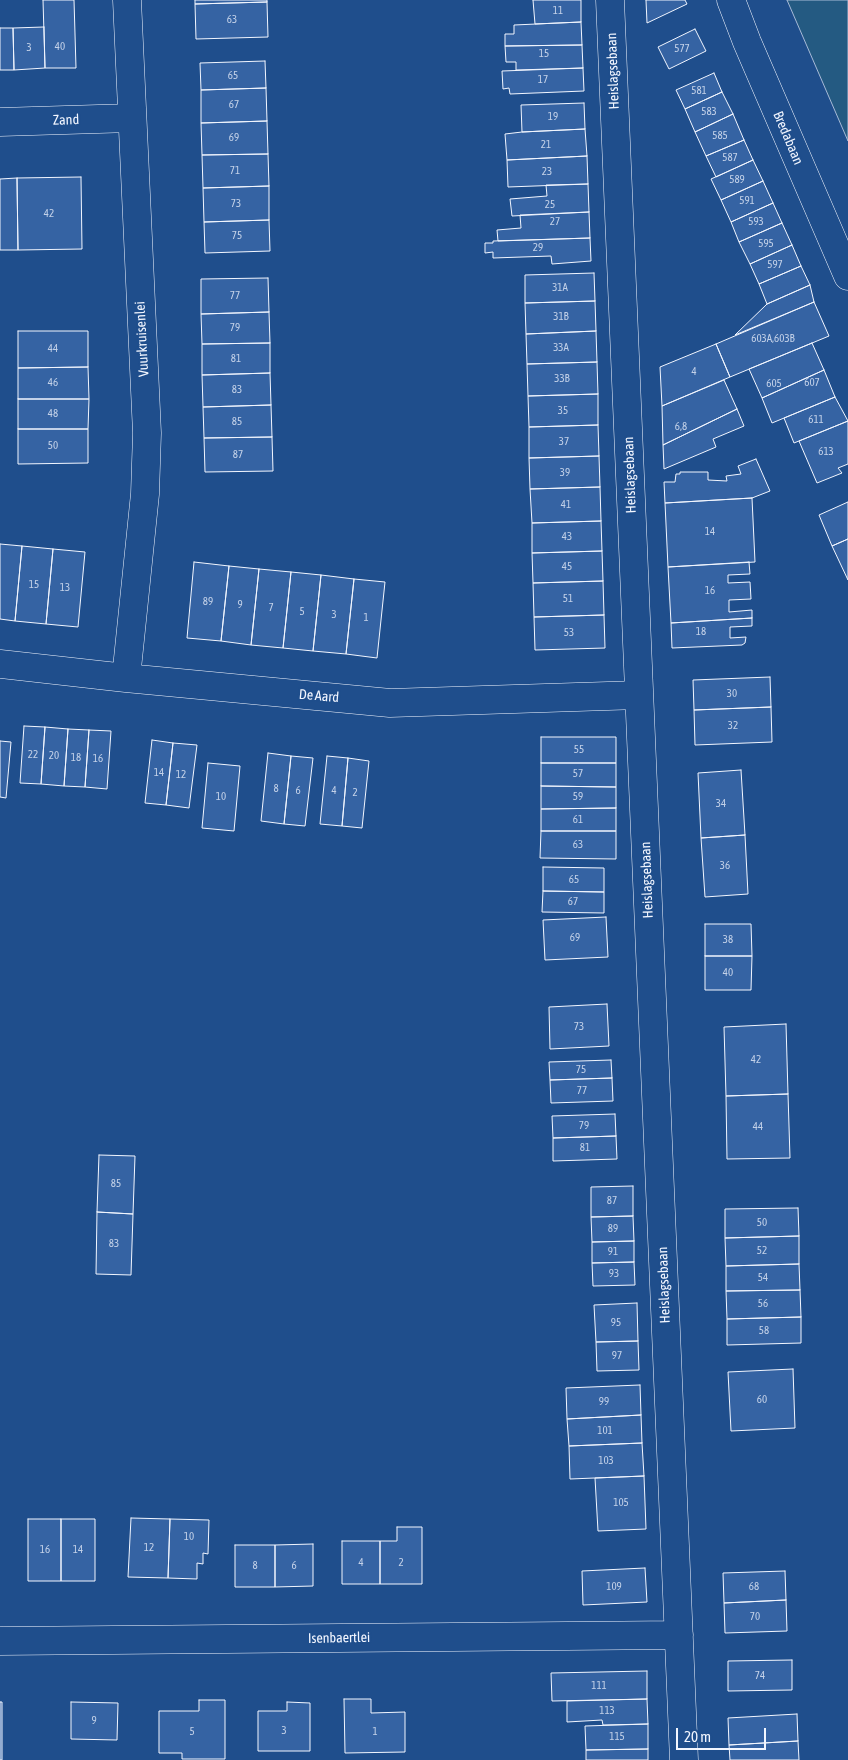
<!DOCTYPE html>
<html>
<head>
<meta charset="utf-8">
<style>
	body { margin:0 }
	#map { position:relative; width:848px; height:1760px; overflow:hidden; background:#1f4e8c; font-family:"Asap Condensed",sans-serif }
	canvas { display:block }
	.scale { position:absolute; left:676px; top:1728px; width:90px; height:22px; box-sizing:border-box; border:2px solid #f2f6ff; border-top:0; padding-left:6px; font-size:15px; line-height:18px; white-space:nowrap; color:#f2f6ff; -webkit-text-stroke:4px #1f4e8c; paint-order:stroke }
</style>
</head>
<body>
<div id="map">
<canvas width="848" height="1760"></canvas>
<div class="scale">20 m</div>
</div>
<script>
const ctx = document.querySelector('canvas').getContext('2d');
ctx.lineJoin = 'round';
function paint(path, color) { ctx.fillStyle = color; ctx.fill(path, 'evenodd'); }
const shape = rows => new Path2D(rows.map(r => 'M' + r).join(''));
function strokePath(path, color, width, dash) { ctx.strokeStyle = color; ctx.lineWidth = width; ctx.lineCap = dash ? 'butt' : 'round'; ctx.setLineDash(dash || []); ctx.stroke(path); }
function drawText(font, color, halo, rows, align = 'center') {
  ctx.font = font + ' "Asap Condensed",sans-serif'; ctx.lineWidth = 4; ctx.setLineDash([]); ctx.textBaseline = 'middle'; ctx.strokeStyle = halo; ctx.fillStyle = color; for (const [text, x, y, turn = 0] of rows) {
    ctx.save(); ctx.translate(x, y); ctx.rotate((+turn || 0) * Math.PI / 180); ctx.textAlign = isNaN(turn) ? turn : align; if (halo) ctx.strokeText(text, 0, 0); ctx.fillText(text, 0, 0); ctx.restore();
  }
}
const green = shape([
	[787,0,848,0,848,141,787,0]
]);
const building = shape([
	[43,0,74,0,76,68,45,68,43,0],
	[195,0,267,0,267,2,195,4,195,0],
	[533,0,581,0,581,22,535,24,533,0],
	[646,0,685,0,687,4,647,23,646,0],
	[267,2,268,37,196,39,195,4,267,2],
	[581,22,582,45,505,46,505,34,514,34,514,25,581,22],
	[44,27,45,68,14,70,13,28,44,27],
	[0,28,13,28,14,70,0,70,0,28],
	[695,29,706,51,669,69,658,47,695,29],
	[582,45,583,68,516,70,516,62,506,62,505,46,582,45],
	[265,61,266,88,201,90,200,63,265,61],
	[583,68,584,91,510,94,509,88,503,89,502,71,583,68],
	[714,73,722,92,685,109,676,90,714,73],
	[266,88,267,121,201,123,201,90,266,88],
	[722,92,733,114,695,132,685,109,722,92],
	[584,103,585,129,522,132,521,105,584,103],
	[733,114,744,140,706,156,695,132,733,114],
	[267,121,268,154,202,155,201,123,267,121],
	[585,129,587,156,507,160,505,134,522,132,585,129],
	[744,140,753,160,716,177,706,156,744,140],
	[268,154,269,186,203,188,202,155,268,154],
	[587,156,588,184,508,187,507,160,587,156],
	[753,160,763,181,721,200,711,179,753,160],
	[81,177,82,249,18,250,17,178,81,177],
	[17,178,18,250,0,250,0,179,17,178],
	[763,181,773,203,731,222,721,200,763,181],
	[588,184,589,212,512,216,510,199,547,196,546,185,588,184],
	[269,186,269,220,204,222,203,188,269,186],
	[773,203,782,223,739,242,731,222,773,203],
	[589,212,590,238,498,241,497,230,521,228,520,215,589,212],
	[269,220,270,251,205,253,204,222,269,220],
	[782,223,792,245,750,264,739,242,782,223],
	[590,238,591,261,552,264,551,256,493,258,493,252,485,253,485,243,493,243,493,241,590,238],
	[792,245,801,266,759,284,750,264,792,245],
	[801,266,810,285,767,304,759,284,801,266],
	[594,273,595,301,525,303,525,275,594,273],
	[268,278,269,312,201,314,201,279,268,278],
	[810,285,814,302,735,335,767,304,810,285],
	[595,301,596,331,526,334,525,303,595,301],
	[814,302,829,336,730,377,716,344,814,302],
	[269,312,270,343,202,344,201,314,269,312],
	[18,331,88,331,88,367,18,368,18,331],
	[596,331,597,362,527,364,526,334,596,331],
	[270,343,270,373,202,375,202,344,270,343],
	[812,343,824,370,762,398,749,369,812,343],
	[716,344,730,377,662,406,660,367,716,344],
	[597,362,598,394,528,396,527,364,597,362],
	[88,367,89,399,18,399,18,368,88,367],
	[824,370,835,397,772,423,762,398,824,370],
	[270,373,271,405,203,407,202,375,270,373],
	[724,380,737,409,663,445,662,406,724,380],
	[598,394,598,425,529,427,528,396,598,394],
	[835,397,848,421,794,443,784,418,835,397],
	[18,399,89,399,88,429,18,429,18,399],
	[271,405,272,437,204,438,203,407,271,405],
	[737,409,744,426,713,439,716,447,664,469,663,445,737,409],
	[848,421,848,464,838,468,842,473,817,483,799,441,848,421],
	[598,425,599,456,529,458,529,427,598,425],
	[18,429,88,429,88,463,18,464,18,429],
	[272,437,273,471,205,472,204,438,272,437],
	[599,456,600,487,530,489,529,458,599,456],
	[756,459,770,491,752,498,665,503,664,482,675,482,676,474,680,474,680,472,708,472,708,480,727,481,726,476,741,474,738,466,756,459],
	[600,487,601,521,532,523,530,489,600,487],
	[752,498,755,562,668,567,665,503,752,498],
	[848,502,848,539,832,546,819,515,848,502],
	[601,521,602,551,532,553,532,523,601,521],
	[848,539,848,580,832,546,848,539],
	[0,544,22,546,15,621,0,619,0,544],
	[22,546,53,549,46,624,15,621,22,546],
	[53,549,85,552,78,627,46,624,53,549],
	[602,551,603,581,533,583,532,553,602,551],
	[194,562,229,566,221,641,187,638,194,562],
	[749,562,750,574,728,575,728,583,750,582,751,599,729,600,729,612,752,610,752,618,671,623,668,567,749,562],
	[229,566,259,569,251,645,221,641,229,566],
	[259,569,291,572,283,648,251,645,259,569],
	[291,572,321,575,313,651,283,648,291,572],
	[321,575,354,579,346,654,313,651,321,575],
	[354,579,385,582,377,658,346,654,354,579],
	[603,581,604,615,534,617,533,583,603,581],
	[604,615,605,648,535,650,534,617,604,615],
	[752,618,752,626,730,627,730,638,746,637,745,643,742,645,672,648,671,623,752,618],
	[770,677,771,707,694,710,693,680,770,677],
	[771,707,772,742,695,745,694,710,771,707],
	[24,726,45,727,41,784,20,783,24,726],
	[45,727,68,729,64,786,41,784,45,727],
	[68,729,89,730,85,787,64,786,68,729],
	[89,730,111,731,107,789,85,787,89,730],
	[541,737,616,737,616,763,541,763,541,737],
	[152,740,173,743,166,805,145,803,152,740],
	[0,741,11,742,6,798,0,797,0,741],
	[173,743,197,745,189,808,166,805,173,743],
	[268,753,291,756,284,824,261,821,268,753],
	[291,756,313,758,305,826,284,824,291,756],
	[327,756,348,758,342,826,320,824,327,756],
	[348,758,369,761,362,828,342,826,348,758],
	[208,763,240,766,234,831,202,828,208,763],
	[541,763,616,763,616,787,541,786,541,763],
	[741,770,745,835,701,838,698,773,741,770],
	[541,786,616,787,616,808,541,809,541,786],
	[616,808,616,831,541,831,541,809,616,808],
	[541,831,616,831,616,859,540,858,541,831],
	[745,835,748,894,705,897,701,838,745,835],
	[543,867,604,868,604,892,543,891,543,867],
	[543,891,604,892,604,913,542,912,543,891],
	[606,917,608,957,545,960,543,920,606,917],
	[705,924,751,924,752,956,705,956,705,924],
	[705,956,752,956,751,990,705,990,705,956],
	[607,1004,609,1046,550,1049,549,1007,607,1004],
	[786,1024,788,1094,726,1096,724,1027,786,1024],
	[611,1060,612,1078,550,1080,549,1062,611,1060],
	[612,1078,613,1101,551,1103,550,1080,612,1078],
	[788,1094,790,1158,727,1159,726,1096,788,1094],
	[615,1114,616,1136,553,1138,552,1116,615,1114],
	[616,1136,617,1159,553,1161,553,1138,616,1136],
	[99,1155,135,1156,133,1214,97,1212,99,1155],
	[633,1186,633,1216,591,1217,591,1187,633,1186],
	[798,1208,799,1236,725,1238,725,1209,798,1208],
	[97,1212,133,1214,131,1275,96,1274,97,1212],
	[633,1216,634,1241,592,1242,591,1217,633,1216],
	[799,1236,799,1264,726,1266,725,1238,799,1236],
	[634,1241,634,1262,592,1263,592,1242,634,1241],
	[634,1262,635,1285,593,1286,592,1263,634,1262],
	[799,1264,800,1290,726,1291,726,1266,799,1264],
	[800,1290,801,1317,727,1319,726,1291,800,1290],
	[637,1303,638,1341,596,1342,594,1305,637,1303],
	[801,1317,801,1343,727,1345,727,1319,801,1317],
	[638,1341,639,1370,597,1371,596,1342,638,1341],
	[793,1369,795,1428,731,1431,728,1372,793,1369],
	[640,1385,641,1415,567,1419,566,1388,640,1385],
	[641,1415,642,1443,569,1446,567,1419,641,1415],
	[642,1443,644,1476,570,1479,569,1446,642,1443],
	[644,1476,646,1529,598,1531,595,1478,644,1476],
	[131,1518,170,1519,168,1578,128,1577,131,1518],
	[28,1519,61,1519,61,1581,28,1581,28,1519],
	[61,1519,95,1519,95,1581,61,1581,61,1519],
	[170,1519,209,1520,208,1554,203,1553,203,1564,197,1563,197,1579,168,1578,170,1519],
	[397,1527,422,1527,422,1584,380,1584,380,1541,397,1541,397,1527],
	[342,1541,380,1541,380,1584,342,1584,342,1541],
	[313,1544,313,1586,275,1587,275,1545,313,1544],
	[235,1545,275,1545,275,1587,235,1587,235,1545],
	[645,1568,647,1602,583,1605,582,1571,645,1568],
	[785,1571,786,1600,724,1603,723,1573,785,1571],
	[786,1600,787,1631,725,1633,724,1603,786,1600],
	[792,1660,792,1690,728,1691,728,1661,792,1660],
	[647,1671,647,1699,552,1701,551,1673,647,1671],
	[344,1699,371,1699,371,1713,405,1712,405,1752,345,1753,344,1699],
	[647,1699,648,1724,603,1725,602,1720,567,1722,567,1701,647,1699],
	[199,1700,225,1700,225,1759,182,1759,182,1753,159,1753,159,1711,199,1711,199,1700],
	[0,1702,2,1702,2,1760,0,1760,0,1702],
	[71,1702,118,1703,117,1740,71,1739,71,1702],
	[287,1702,310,1703,310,1751,258,1751,258,1711,287,1711,287,1702],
	[797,1714,798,1741,729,1745,728,1718,797,1714],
	[648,1724,648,1749,586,1750,585,1726,648,1724],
	[798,1741,799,1760,730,1760,729,1745,798,1741],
	[648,1749,648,1760,586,1760,586,1750,648,1749]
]);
const minor = shape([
	[610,0,684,1760],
	[0,122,131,118],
	[0,664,126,678,390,703,639,695],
	[126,678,145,494,147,433,127,0],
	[0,1641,679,1635]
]);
const primary = shape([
	[731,0,747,42,848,276]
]);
const numberNames = [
	["11",558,11],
	["63",232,20],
	["40",60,47],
	["3",29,48],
	["577",682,49],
	["15",544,54],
	["65",233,76],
	["17",543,80],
	["581",699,91],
	["67",234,105],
	["583",709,112],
	["19",553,117],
	["585",720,136],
	["69",234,138],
	["21",546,145],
	["587",730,158],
	["71",235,171],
	["23",547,172],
	["589",737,180],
	["591",747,201],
	["73",236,204],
	["25",550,205],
	["42",49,214],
	["27",555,222],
	["593",756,222],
	["75",237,236],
	["595",766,244],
	["29",538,248],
	["597",775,265],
	["31A",560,288],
	["77",235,296],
	["31B",561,317],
	["79",235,328],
	["603A,603B",773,339],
	["33A",561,348],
	["44",53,349],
	["81",236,359],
	["4",694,372],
	["33B",562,379],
	["46",53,383],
	["607",812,383],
	["605",774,384],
	["83",237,390],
	["35",563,411],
	["48",53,414],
	["611",816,420],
	["85",237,422],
	["6,8",681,427],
	["37",564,442],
	["50",53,446],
	["613",826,452],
	["87",238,455],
	["39",565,473],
	["41",566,505],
	["14",710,532],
	["43",567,537],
	["45",567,567],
	["15",34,585],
	["13",65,588],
	["16",710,591],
	["51",568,599],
	["89",208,602],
	["9",240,605],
	["7",271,608],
	["5",302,612],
	["3",334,615],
	["1",366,618],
	["18",701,632],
	["53",569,633],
	["30",732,694],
	["32",733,726],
	["55",579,750],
	["22",33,755],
	["20",54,756],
	["18",76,758],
	["16",98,759],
	["14",159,773],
	["57",578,774],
	["12",181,775],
	["8",276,789],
	["6",298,791],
	["4",334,791],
	["2",355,793],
	["10",221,797],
	["59",578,797],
	["34",721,804],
	["61",578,820],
	["63",578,845],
	["36",725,866],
	["65",574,880],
	["67",573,902],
	["69",575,938],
	["38",728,940],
	["40",728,973],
	["73",579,1027],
	["42",756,1060],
	["75",581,1070],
	["77",582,1091],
	["79",584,1126],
	["44",758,1127],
	["81",585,1148],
	["85",116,1184],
	["87",612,1201],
	["50",762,1223],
	["89",613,1229],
	["83",114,1244],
	["52",762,1251],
	["91",613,1252],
	["93",614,1274],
	["54",763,1278],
	["56",763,1304],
	["95",616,1323],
	["58",764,1331],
	["97",617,1356],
	["60",762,1400],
	["99",604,1402],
	["101",605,1431],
	["103",606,1461],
	["105",621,1503],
	["10",189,1537],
	["12",149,1548],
	["16",45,1550],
	["14",78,1550],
	["4",361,1563],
	["2",401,1563],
	["8",255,1566],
	["6",294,1566],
	["109",614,1587],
	["68",754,1587],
	["70",755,1617],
	["74",760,1676],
	["111",599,1686],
	["113",607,1711],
	["9",94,1721],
	["3",284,1731],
	["5",192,1732],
	["1",375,1732],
	["115",617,1737]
];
const streetNames = [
	["Heislagsebaan",613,71,-92],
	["Zand",66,120,-2],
	["Bredabaan",788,138,67],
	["Vuurkruisenlei",142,339,-93],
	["Heislagsebaan",630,475,-92],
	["De Aard",319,696,5],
	["Heislagsebaan",647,880,-92],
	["Heislagsebaan",664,1285,-92],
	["Isenbaertlei",339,1638,-1]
];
paint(green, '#245a82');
strokePath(green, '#a8bbd7', 1);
paint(building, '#3563a3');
strokePath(building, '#f2f6ff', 1);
strokePath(minor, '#f2f6ff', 29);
strokePath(primary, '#f2f6ff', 29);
strokePath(minor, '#1f4e8c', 28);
strokePath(primary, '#1f4e8c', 28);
drawText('11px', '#c3d1e8', null, numberNames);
drawText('14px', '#f2f6ff', '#1f4e8c', streetNames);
</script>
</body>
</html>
